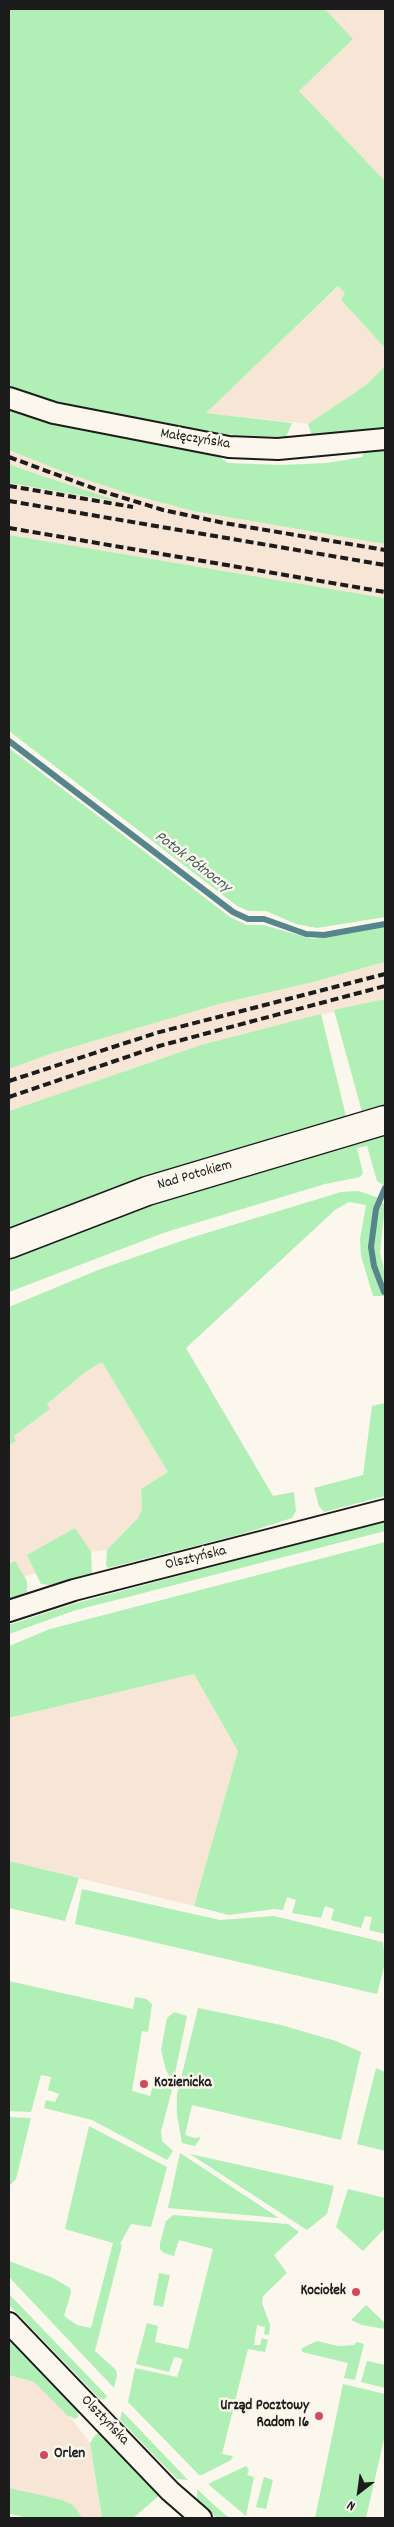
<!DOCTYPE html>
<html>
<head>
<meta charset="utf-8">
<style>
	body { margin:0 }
	#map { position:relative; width:394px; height:2527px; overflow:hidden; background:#fbf7ec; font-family:Dekko,sans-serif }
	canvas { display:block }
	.frame { position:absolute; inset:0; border:10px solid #1c1c1c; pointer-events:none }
	.north { position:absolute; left:334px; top:2467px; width:50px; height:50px; -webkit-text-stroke:4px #fbf7ec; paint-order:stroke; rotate:210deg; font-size:14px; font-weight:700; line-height:20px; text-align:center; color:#1c1c1c }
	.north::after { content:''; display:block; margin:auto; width:18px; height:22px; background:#1c1c1c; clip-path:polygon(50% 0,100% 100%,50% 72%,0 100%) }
</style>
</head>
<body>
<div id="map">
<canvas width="394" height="2527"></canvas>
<div class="frame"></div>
<div class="north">N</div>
</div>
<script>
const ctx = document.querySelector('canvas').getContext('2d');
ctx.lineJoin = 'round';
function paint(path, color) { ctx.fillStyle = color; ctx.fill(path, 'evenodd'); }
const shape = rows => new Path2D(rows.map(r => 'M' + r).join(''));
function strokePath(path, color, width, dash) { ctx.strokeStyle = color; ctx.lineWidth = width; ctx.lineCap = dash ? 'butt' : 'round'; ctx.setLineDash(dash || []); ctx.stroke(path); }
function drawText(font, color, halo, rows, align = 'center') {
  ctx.font = font + ' Dekko,sans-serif'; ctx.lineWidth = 5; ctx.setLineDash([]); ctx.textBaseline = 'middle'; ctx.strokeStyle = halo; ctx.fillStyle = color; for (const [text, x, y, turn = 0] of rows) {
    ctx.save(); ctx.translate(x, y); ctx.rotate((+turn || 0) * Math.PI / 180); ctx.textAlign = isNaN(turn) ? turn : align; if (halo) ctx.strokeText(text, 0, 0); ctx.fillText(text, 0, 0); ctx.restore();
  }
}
const built = shape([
	[325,9,385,9,385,181,299,91,353,39],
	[339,286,345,293,341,300,385,348,385,366,366,385,308,424,205,413],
	[9,450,133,495,193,511,385,544,385,598,9,535,9,483,116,501,9,464],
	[385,962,385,999,201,1045,9,1111,9,1069,53,1053,219,1004,313,982],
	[102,1362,168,1472,141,1489,142,1509,138,1518,107,1550,91,1552,9,1583,9,1445,16,1441,14,1436,50,1409,47,1404,84,1373],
	[194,1674,238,1751,194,1906,9,1861,9,1718],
	[9,2375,34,2382,71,2418,90,2443,102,2518,27,2518,9,2513]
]);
const green = shape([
	[9,9,325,9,353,39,299,91,385,181,385,348,341,300,345,293,338,286,206,413,292,423,286,437,235,435,190,430,35,397,9,387],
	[385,366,385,429,312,436,308,424,366,385],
	[9,409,26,416,143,442,218,456,228,463,280,465,327,463,362,457,364,452,385,449,385,544,193,511,133,495,72,475,9,450],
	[9,464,40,475,121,502,9,483],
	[9,535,385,598,385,917,317,928,296,924,266,911,249,911,237,906,9,731],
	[9,748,230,917,247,925,263,925,313,939,385,926,385,962,313,982,219,1004,53,1053,9,1069],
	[385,999,385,1105,362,1112,334,1010],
	[321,1014,346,1116,221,1153,66,1208,9,1233,9,1111,201,1045],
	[385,1132,385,1186,377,1181,367,1146,357,1148,363,1173,360,1177,325,1184,166,1232,9,1292,9,1256,143,1202],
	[359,1191,379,1198,385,1206,380,1252,385,1275,385,1296,373,1296,361,1256,360,1239,366,1205,349,1202,335,1210,186,1348,273,1496,294,1492,296,1511,292,1518,242,1534,108,1568,106,1565,107,1550,138,1518,142,1509,141,1489,168,1472,102,1362,84,1373,47,1404,50,1409,14,1436,16,1441,9,1445,9,1307,98,1270,187,1239,341,1192],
	[385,1403,385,1496,324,1512,319,1506,314,1488,363,1475,372,1406],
	[385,1521,385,1531,73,1611,9,1634,9,1625,73,1604],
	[75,1528,91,1552,92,1574,50,1585,41,1584,27,1555],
	[385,1542,385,1934,369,1930,372,1917,365,1916,361,1928,331,1920,334,1909,325,1906,321,1918,292,1913,296,1900,287,1897,283,1910,274,1909,229,1915,194,1906,238,1751,194,1674,9,1718,9,1646,50,1629],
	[15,1561,27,1581,27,1592,9,1600,9,1564],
	[9,1861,79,1878,65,1921,9,1908],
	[82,1889,220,1920,274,1916,383,1942,385,1963,377,1994,75,1924],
	[9,1981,133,2009,135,1997,146,1999,152,2004,148,2032,142,2031,132,2091,150,2096,155,2079,166,2081,172,2090,161,2131,162,2141,173,2151,167,2160,92,2120,44,2108,46,2100,55,2102,59,2094,48,2090,51,2077,41,2075,31,2112,9,2111],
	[198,2008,281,2025,336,2041,361,2052,341,2140,192,2105,185,2135,195,2138,201,2137,195,2146,182,2143,177,2115,177,2095],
	[174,2012,187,2016,173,2083,166,2070,161,2050,167,2018],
	[376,2068,385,2072,385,2151,357,2144],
	[9,2117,31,2118,16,2179,9,2186],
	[89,2126,167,2167,151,2227,131,2224,120,2244,122,2245,95,2351,116,2370,117,2375,114,2388,9,2277,9,2261,53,2278,70,2288,71,2293,64,2316,77,2325,91,2328,113,2243,65,2229],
	[180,2153,279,2218,168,2208],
	[190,2154,334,2186,327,2214,307,2230],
	[348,2189,385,2198,385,2228,363,2251,336,2227],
	[173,2215,288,2224,299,2232,274,2255,287,2273,263,2296,262,2303,270,2325,269,2335,264,2334,265,2327,257,2325,254,2345,260,2345,262,2338,268,2340,265,2352,248,2349,222,2454,233,2456,231,2460,202,2475,199,2475,128,2402,135,2368,177,2377,183,2359,174,2357,169,2372,136,2364,147,2323,158,2326,155,2342,188,2349,213,2249,179,2240,174,2256,164,2253,160,2249,160,2243,166,2221],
	[159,2273,170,2275,163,2307,153,2305],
	[9,2294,107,2396,105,2399,100,2399,9,2305],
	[366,2305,385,2323,385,2329,362,2325,351,2320],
	[9,2338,78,2409,78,2417,75,2419,67,2415,34,2382,9,2375],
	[317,2341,338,2346,354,2345,357,2342,364,2344,355,2380,344,2378,348,2363,302,2352,302,2348],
	[367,2361,385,2365,385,2388,361,2382],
	[343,2384,385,2394,385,2435,366,2518,315,2518],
	[122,2411,188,2480,177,2479,120,2420],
	[96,2434,101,2434,160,2495,133,2518,102,2518,90,2443],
	[246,2466,249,2470,247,2475,254,2477,246,2516,208,2484],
	[264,2477,273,2480,266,2509,256,2507],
	[9,2488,62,2500,74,2506,82,2518,27,2518,9,2513],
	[197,2489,213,2504,229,2518,218,2518,208,2510,197,2499]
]);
const stream = shape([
	[9,741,233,912,248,919,264,919,306,934,324,935,385,924],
	[384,1292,374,1266,371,1247,376,1209,385,1188]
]);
const street = shape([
	[9,398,54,413,229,447,278,449,385,439],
	[9,1611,74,1590,385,1510],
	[9,2323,170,2491,201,2518]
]);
const secondary = shape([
	[9,1244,147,1191,385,1120]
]);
const rail = shape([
	[9,457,98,490,163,510,224,523,385,550],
	[9,486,133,507],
	[9,501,385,565],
	[9,528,385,592],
	[9,1081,156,1033,385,974],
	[9,1097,159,1046,385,986]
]);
const markers = [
	[144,2084,5,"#d1495b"],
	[356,2292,5,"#d1495b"],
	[319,2416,5,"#d1495b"],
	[44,2455,5,"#d1495b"]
];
const streetNames = [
	["Małęczyńska",195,440,9],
	["Nad Potokiem",195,1176,-16],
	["Olsztyńska",196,1559,-14],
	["Olsztyńska",104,2421,46]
];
const poiNames = [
	["Kozienicka",154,2084],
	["Kociołek",346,2292,"right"],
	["Urząd Pocztowy",309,2407,"right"],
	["Radom 16",309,2424,"right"],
	["Orlen",54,2455]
];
const waterNames = [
	["Potok Północny",192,863,37]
];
paint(built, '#f7e6d5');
paint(green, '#b0efb6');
strokePath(stream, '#56868b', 6);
strokePath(street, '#1c1c1c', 24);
strokePath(secondary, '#1c1c1c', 31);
strokePath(street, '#fbf7ec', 20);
strokePath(secondary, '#fbf7ec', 28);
strokePath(rail, '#1c1c1c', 4, [8, 4]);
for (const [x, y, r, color] of markers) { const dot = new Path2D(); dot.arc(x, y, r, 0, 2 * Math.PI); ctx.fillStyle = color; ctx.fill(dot); strokePath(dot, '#fbf7ec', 2); }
drawText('15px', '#1c1c1c', '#fbf7ec', streetNames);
drawText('bold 15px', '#1c1c1c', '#fbf7ec', poiNames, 'left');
drawText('italic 16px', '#3e5a5d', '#fbf7ec', waterNames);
</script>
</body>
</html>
